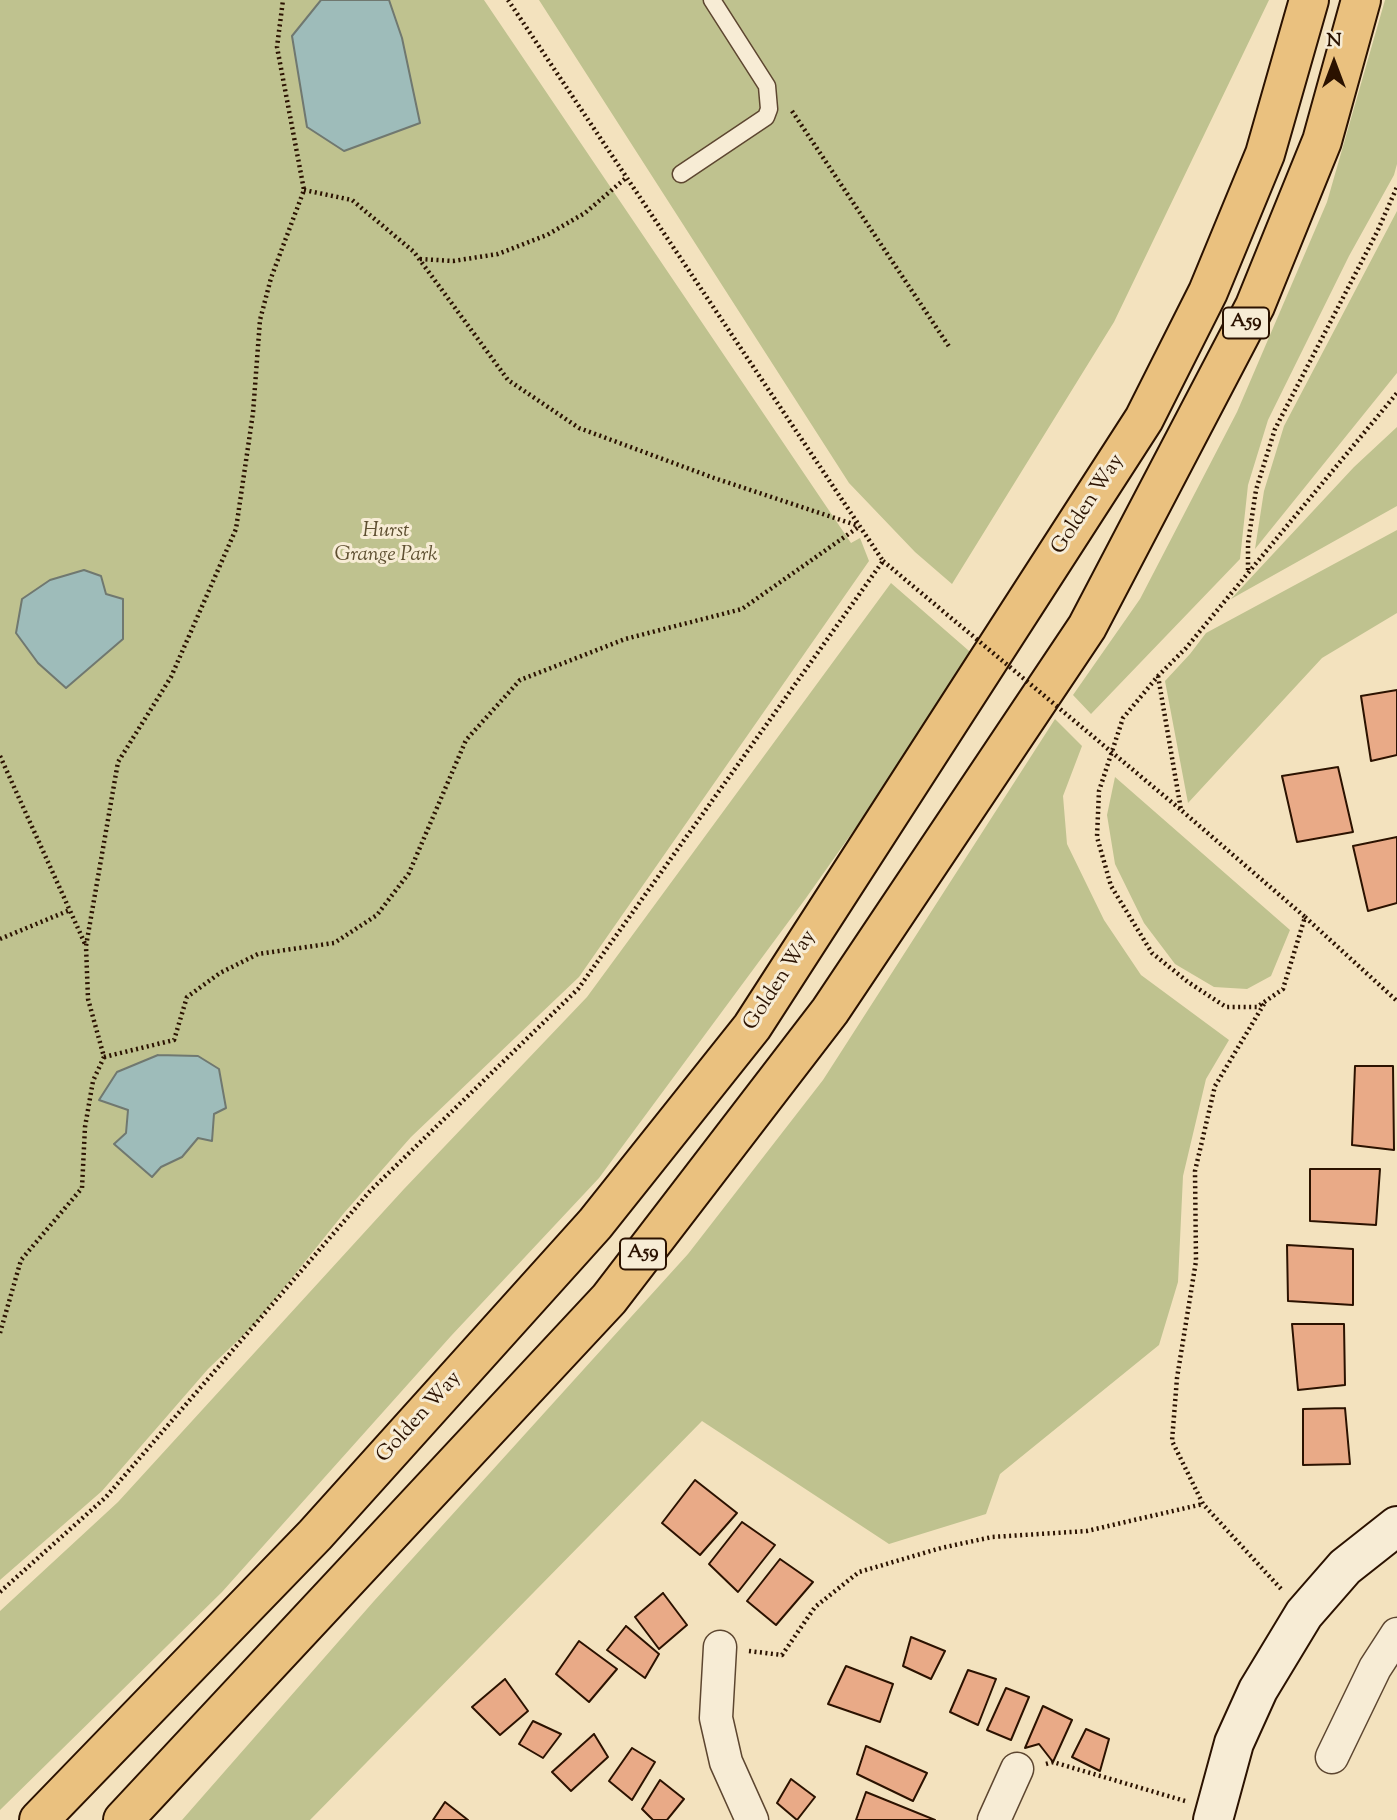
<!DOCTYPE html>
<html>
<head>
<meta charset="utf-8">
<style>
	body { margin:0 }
	#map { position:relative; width:1397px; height:1820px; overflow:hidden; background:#f3e2be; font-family:"Sorts Mill Goudy",serif }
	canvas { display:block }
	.north { position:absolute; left:1299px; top:28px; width:70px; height:70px; -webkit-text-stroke:5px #f7ecd5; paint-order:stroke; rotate:0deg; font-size:19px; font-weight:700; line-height:28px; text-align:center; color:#2b1200 }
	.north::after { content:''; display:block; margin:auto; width:24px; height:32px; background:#2b1200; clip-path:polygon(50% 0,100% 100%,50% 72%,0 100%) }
</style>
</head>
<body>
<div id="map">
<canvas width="1397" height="1820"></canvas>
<div class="north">N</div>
</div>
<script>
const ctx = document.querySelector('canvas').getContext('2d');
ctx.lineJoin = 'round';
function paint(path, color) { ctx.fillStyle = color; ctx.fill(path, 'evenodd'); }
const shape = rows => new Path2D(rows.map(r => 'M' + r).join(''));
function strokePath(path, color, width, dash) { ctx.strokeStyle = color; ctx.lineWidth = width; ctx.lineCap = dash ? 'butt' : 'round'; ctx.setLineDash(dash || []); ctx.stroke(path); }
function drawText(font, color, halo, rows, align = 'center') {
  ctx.font = font + ' "Sorts Mill Goudy",serif'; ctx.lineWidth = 6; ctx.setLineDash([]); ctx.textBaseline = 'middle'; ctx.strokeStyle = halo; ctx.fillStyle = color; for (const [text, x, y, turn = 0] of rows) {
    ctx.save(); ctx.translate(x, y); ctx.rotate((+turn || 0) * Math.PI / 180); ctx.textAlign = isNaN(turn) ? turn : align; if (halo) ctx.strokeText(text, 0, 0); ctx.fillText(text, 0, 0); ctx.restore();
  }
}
const green = shape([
	[0,0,484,0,851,543,860,538,869,561,579,977,411,1137,344,1213,255,1324,208,1369,102,1491,0,1580],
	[539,0,1269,0,1114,322,952,584,915,552,849,483],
	[1385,0,1397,0,1397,164,1394,175,1349,256,1268,420,1248,485,1240,559,1091,714,1073,695,1140,599,1237,412,1327,202],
	[1397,211,1397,373,1255,549,1264,491,1284,426],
	[1397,427,1397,506,1231,599,1354,467],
	[1397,530,1397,613,1322,658,1188,803,1165,681,1190,654,1206,633],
	[891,583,976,657,806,898,599,1178,451,1336,222,1592,0,1810,0,1611,118,1502,404,1189,587,997],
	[1055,719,1082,746,1063,796,1067,844,1104,920,1141,975,1229,1040,1206,1079,1183,1176,1178,1282,1159,1345,1000,1474,986,1514,889,1544,702,1421,310,1820,182,1820,374,1601,688,1254,823,1080],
	[1115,777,1290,930,1271,976,1247,989,1214,987,1175,964,1144,923,1115,864,1107,815]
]);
const water = shape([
	[321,0,389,0,402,38,420,123,344,151,307,127,292,36,321,0],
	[84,570,101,576,106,594,123,599,123,639,66,688,38,663,16,633,22,599,50,580,84,570],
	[158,1055,198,1056,219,1069,226,1108,214,1114,212,1141,198,1138,182,1157,161,1167,152,1177,114,1144,126,1133,128,1110,99,1100,117,1072,158,1055]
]);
const building = shape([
	[1397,690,1397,755,1371,761,1361,696,1397,690],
	[1338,767,1353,832,1297,842,1282,776,1338,767],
	[1397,837,1397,903,1368,911,1353,846,1397,837],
	[1355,1066,1393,1066,1394,1150,1352,1145,1355,1066],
	[1310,1169,1380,1169,1376,1225,1310,1221,1310,1169],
	[1287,1245,1353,1249,1353,1305,1288,1301,1287,1245],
	[1292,1324,1344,1324,1345,1385,1298,1390,1292,1324],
	[1345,1408,1350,1464,1303,1465,1303,1409,1345,1408],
	[695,1480,737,1513,700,1555,662,1523,695,1480],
	[742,1522,775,1545,738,1592,709,1564,742,1522],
	[780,1559,813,1582,776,1625,747,1601,780,1559],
	[663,1593,687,1625,659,1649,635,1617,663,1593],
	[626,1626,659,1654,645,1678,607,1650,626,1626],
	[911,1637,945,1651,931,1679,903,1666,911,1637],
	[579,1641,617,1669,589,1702,556,1674,579,1641],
	[846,1666,893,1684,880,1722,828,1704,846,1666],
	[968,1670,996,1679,978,1725,950,1712,968,1670],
	[505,1679,528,1711,500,1735,472,1707,505,1679],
	[1006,1688,1029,1697,1011,1740,987,1730,1006,1688],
	[1043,1706,1072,1720,1053,1762,1039,1744,1025,1748,1043,1706],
	[533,1721,561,1734,543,1758,519,1744,533,1721],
	[1086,1729,1109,1739,1100,1771,1072,1757,1086,1729],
	[594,1734,608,1757,571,1791,552,1772,594,1734],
	[866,1746,927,1773,913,1801,857,1774,866,1746],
	[632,1748,655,1762,632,1800,609,1781,632,1748],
	[791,1779,815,1797,797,1820,777,1803,791,1779],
	[660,1780,684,1799,667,1820,653,1820,642,1809,660,1780],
	[866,1792,935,1820,856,1820,866,1792],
	[445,1802,468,1820,433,1820,445,1802]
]);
const path = shape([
	[792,111,950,348],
	[304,190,352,200,414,252,508,380,579,428,714,478,859,526],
	[420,259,453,261,498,254,547,235,585,213,627,177],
	[1248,570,1248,543,1256,490,1275,429,1377,232,1397,187],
	[1158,676,1181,810,1305,917,1283,989,1257,1007,1226,1007,1188,982,1152,953,1111,886,1097,837,1099,791,1123,718,1158,676,1186,648,1397,393],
	[0,756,86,946],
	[1305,917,1397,1001],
	[0,939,70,910],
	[1264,1004,1215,1086,1195,1171,1196,1261,1177,1378,1172,1441,1203,1504,1282,1590],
	[104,1057,174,1040,187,997,220,973,258,954,334,943,377,915,409,873,466,740,520,680,625,639,742,609,860,526],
	[0,1333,21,1260,82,1188,85,1127,93,1081,104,1057,88,999,86,946,118,762,171,677,236,529,253,413,260,320,271,278,304,190,277,47,283,0],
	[0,1592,106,1497,371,1190,578,989,883,561,508,0],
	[749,1651,782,1655,815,1607,859,1572,941,1548,992,1537,1087,1531,1203,1504],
	[1046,1764,1053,1762,1185,1801]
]);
const lane = shape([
	[681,174,766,117,769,109,767,86,712,0]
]);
const street = shape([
	[720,1647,716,1718,726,1762,752,1820],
	[1332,1757,1375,1668,1397,1634],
	[994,1820,1017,1769]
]);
const secondary = shape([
	[1213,1820,1234,1743,1258,1690,1304,1614,1345,1567,1397,1526]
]);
const highway = shape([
	[39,1820,315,1535,595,1224,752,1027,1144,419,1208,292,1265,154,1309,0],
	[123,1820,609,1299,830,1011,1087,627,1255,306,1322,141,1361,0]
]);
const pathBridge = shape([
	[883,561,1181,810]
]);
const shields = [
	[1246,323,46],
	[643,1254,46]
];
const shieldNames = [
	["A59",1246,323],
	["A59",643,1254]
];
const streetNames = [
	["Golden Way",1089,505,-57],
	["Golden Way",781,981,-57],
	["Golden Way",420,1418,-48]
];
const parkNames = [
	["Hurst",386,532],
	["Grange Park",386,556]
];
paint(green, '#bfc28f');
paint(water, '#9ebcba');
strokePath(water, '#707870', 2);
paint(building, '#e9aa87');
strokePath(building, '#2b1200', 2);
strokePath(lane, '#5d4630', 19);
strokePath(street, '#5d4630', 35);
strokePath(secondary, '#2b1200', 42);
strokePath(highway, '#2b1200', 42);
strokePath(path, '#2b1200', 4.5, [2, 3.5]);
strokePath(lane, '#f7ecd5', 16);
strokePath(street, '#f7ecd5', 32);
strokePath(secondary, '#f7ecd5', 38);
strokePath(highway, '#eac17f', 38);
strokePath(pathBridge, '#2b1200', 4.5, [2, 3.5]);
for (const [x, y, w] of shields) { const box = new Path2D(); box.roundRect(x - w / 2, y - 15.5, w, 31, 5); ctx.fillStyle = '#f7ecd5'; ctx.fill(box); strokePath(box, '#2b1200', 2); }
drawText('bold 19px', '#2b1200', null, shieldNames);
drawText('21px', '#2b1200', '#f7ecd5', streetNames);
drawText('italic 21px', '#5f5032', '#f7ecd5', parkNames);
</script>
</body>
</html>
